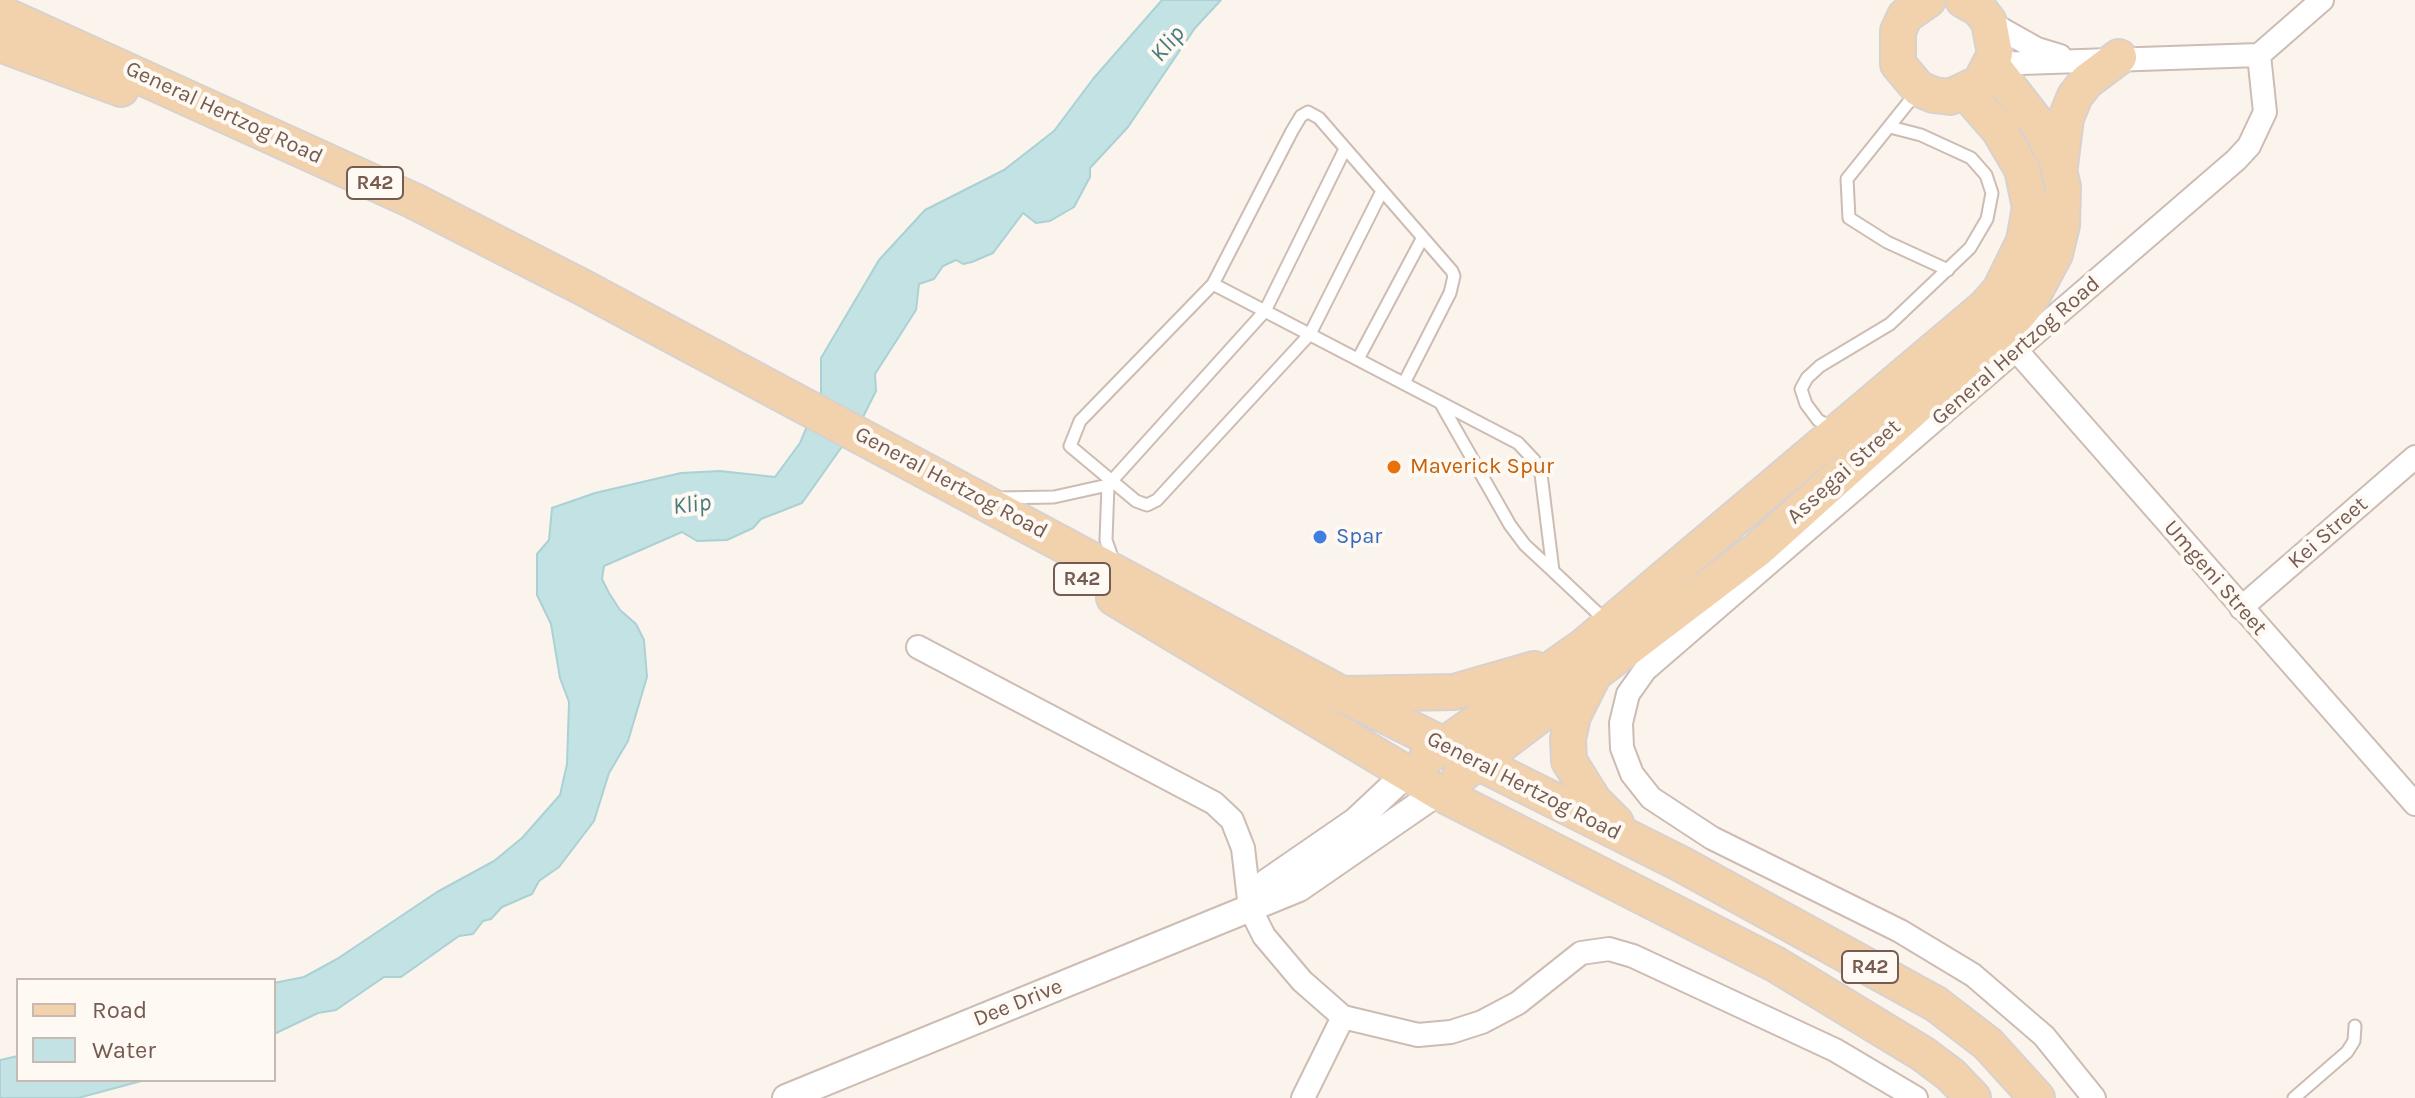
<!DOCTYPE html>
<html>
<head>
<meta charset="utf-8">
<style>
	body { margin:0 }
	#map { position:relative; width:2415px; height:1098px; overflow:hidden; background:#fbf4ed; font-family:Karla,sans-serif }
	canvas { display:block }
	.legend { position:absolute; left:16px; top:978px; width:260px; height:104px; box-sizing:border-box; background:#fef9f3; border:2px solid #c7bab2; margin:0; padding:10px 14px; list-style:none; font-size:24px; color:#755b51 }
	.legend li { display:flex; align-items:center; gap:16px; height:40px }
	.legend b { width:40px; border:2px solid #c7bab2 }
</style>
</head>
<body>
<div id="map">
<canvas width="2415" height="1098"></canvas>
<ul class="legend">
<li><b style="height:10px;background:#f2d2ad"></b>Road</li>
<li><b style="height:22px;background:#c3e2e3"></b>Water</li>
</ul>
</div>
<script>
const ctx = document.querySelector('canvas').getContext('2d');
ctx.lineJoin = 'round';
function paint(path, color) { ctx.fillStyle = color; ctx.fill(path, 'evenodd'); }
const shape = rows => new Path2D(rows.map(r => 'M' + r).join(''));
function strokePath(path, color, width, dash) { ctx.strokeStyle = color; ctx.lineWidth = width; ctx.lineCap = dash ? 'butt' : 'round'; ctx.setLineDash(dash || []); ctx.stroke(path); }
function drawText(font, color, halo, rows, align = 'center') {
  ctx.font = font + ' Karla,sans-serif'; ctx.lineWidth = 8; ctx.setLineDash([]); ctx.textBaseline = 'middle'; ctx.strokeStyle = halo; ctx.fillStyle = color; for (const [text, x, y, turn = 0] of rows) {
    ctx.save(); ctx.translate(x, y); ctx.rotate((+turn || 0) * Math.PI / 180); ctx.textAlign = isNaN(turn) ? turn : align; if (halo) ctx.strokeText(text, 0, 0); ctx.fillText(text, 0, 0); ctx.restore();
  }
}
const water = shape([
	[1162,0,1221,0,1195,28,1128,127,1090,168,1090,177,1074,207,1050,221,1036,223,1023,213,993,253,972,262,963,264,956,260,943,266,934,279,919,284,916,310,875,374,876,391,863,417,802,503,761,519,753,528,727,540,697,541,682,532,604,566,602,579,609,593,620,610,636,624,644,640,647,677,628,741,609,773,594,821,559,867,539,881,532,894,502,907,491,919,483,921,473,934,459,936,401,977,384,977,336,1010,318,1013,274,1034,274,983,304,977,337,959,437,892,494,861,522,838,560,795,567,764,569,702,560,678,551,624,537,595,537,554,549,540,552,508,595,493,681,473,720,471,775,477,800,443,821,393,821,358,879,260,925,210,1004,170,1054,131,1093,79,1162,0],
	[18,1056,18,1080,145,1080,78,1098,0,1098,0,1060,18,1056]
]);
const service = shape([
	[1916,93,1847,179,1849,218,1887,242,1948,270],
	[1382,191,1310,334,1157,500,1147,505,1136,501,1070,446,1080,421,1213,284,1292,131,1301,116,1308,112,1319,118,1452,271,1454,276,1450,293,1404,383],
	[1213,284,1518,443,1534,460,1541,474,1553,571,1607,622],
	[1358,359,1422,239],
	[1440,402,1510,525,1525,545,1553,571],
	[1834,429,1818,420,1806,404,1801,389,1807,378,1820,366,1890,324,1970,248,1987,219,1992,193,1986,175,1971,158,1921,135,1890,127],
	[1108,485,1106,540,1114,563],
	[998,498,1054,497,1108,485,1265,311,1345,149],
	[2294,1098,2347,1052,2354,1041,2355,1026]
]);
const minor = shape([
	[1989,22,2037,49,2060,56],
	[1992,64,2259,55,2322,0],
	[2017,351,2415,804],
	[2241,608,2415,457],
	[918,647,1214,803,1232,820,1243,848,1250,908,1264,936,1302,981,1343,1017,1418,1035,1451,1032,1482,1022,1518,1003,1581,953,1609,949,1633,956,1835,1050,1916,1098],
	[1303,1098,1343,1017],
	[2094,1098,2044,1036,1973,975,1900,931,1712,838,1651,798,1632,774,1622,748,1621,723,1628,694,1645,670,2236,160,2249,146,2265,112,2259,55]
]);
const tertiary = shape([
	[1250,908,1266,883,1356,821,1406,774],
	[786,1098,1299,888,1438,792]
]);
const primary = shape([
	[1928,0,1905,16,1898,31,1898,64,1919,89,1934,95,1950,97,1980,83,1995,54,1989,22,1979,9,1963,0],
	[0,13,414,201,582,287,1342,694,1681,864,1936,1004,1988,1044,2037,1098],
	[0,44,121,89],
	[2060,166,2066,118,2075,96,2087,81,2119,57],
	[1114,598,1438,792,1775,964,1923,1054,1951,1075,1973,1098],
	[1592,678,1573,716,1568,739,1569,761,1594,801,1616,823],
	[1346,694,1454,692,1534,669],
	[1427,757,1584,646,1985,307,2000,290,2024,241,2030,207,2022,169,1999,130,1966,92],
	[1460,776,1757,550,2018,315,2031,299,2055,254,2062,225,2063,187,2057,161,2040,127,1992,65]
]);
const markers = [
	[1394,467,8,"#e8710a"],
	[1320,537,8,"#3f7fe0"]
];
const shields = [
	[375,183,56],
	[1082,579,56],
	[1870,967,56]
];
const shieldNames = [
	["R42",375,183],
	["R42",1082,579],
	["R42",1870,967]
];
const streetNames = [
	["General Hertzog Road",224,113,25],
	["General Hertzog Road",2016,351,-41],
	["Assegai Street",1844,472,-42],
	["General Hertzog Road",951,483,28],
	["Kei Street",2328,533,-41],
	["Umgeni Street",2215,578,49],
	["General Hertzog Road",1524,786,27],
	["Dee Drive",1018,1003,-22]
];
const foodNames = [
	["Maverick Spur",1410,467]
];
const shopNames = [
	["Spar",1336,537]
];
const waterNames = [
	["Klip",1168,44,-50],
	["Klip",692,505,-7]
];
paint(water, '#c3e2e3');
strokePath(water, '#aad1d4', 2);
strokePath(service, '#cdbcb3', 15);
strokePath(minor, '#cdbcb3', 26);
strokePath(tertiary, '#cdbcb3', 30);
strokePath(primary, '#d8d1ce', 38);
strokePath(service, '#fff', 11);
strokePath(minor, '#fff', 22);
strokePath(tertiary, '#fff', 26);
strokePath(primary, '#f2d2ad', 34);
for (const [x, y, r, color] of markers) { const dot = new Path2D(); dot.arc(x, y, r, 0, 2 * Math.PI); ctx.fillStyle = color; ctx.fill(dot); strokePath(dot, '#fef9f3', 3); }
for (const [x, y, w] of shields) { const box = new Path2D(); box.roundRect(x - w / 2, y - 16, w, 32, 6); ctx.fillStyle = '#fef9f3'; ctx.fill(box); strokePath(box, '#755b51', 2); }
drawText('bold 20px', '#755b51', null, shieldNames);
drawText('22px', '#755b51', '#fef9f3', streetNames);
drawText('22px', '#c56008', '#fef9f3', foodNames, 'left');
drawText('22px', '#366cbe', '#fef9f3', shopNames, 'left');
drawText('italic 24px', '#497b7e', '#fef9f3', waterNames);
</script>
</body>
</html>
